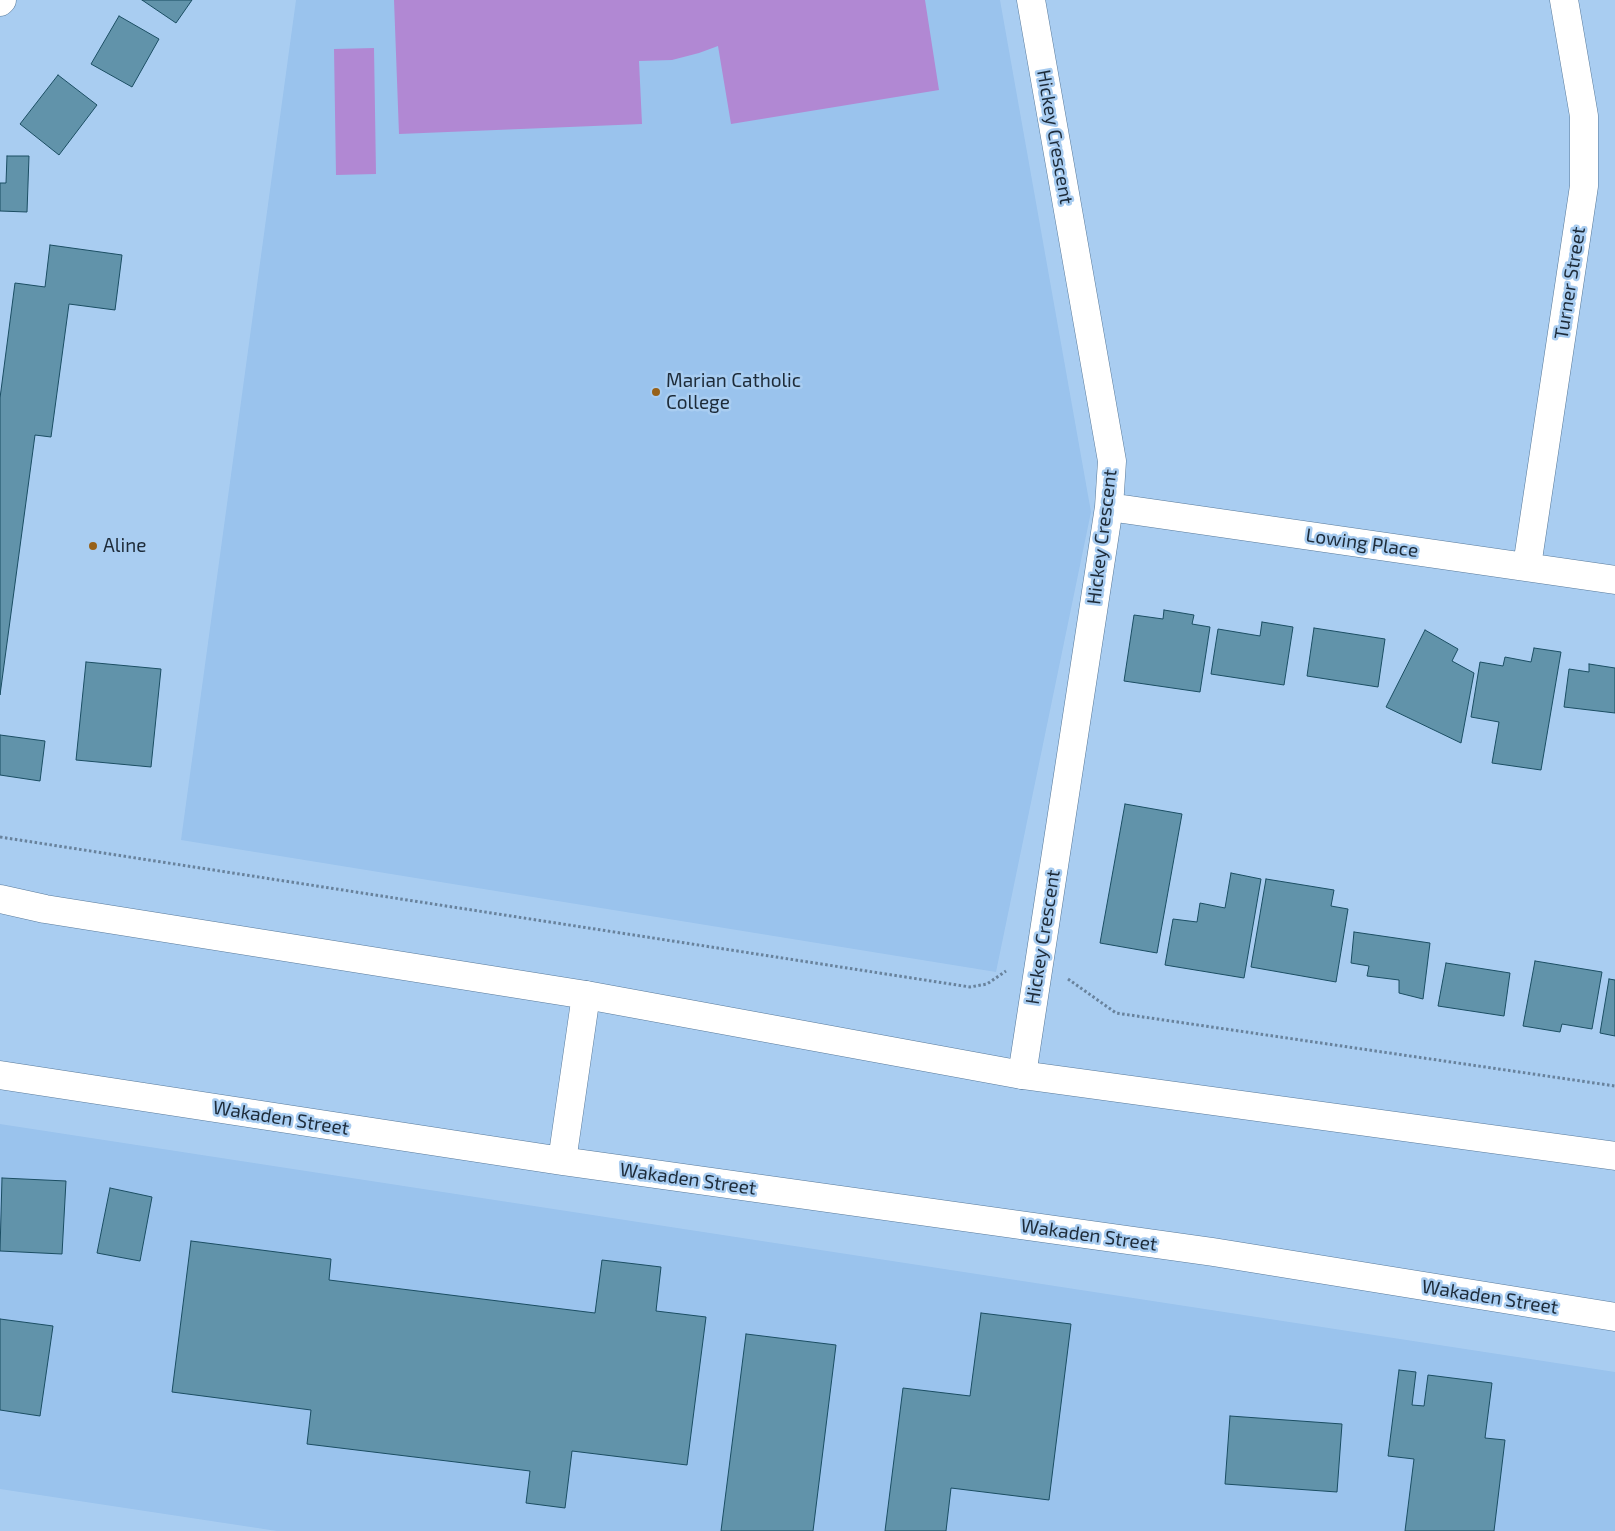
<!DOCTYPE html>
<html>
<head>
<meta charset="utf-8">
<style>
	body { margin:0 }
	canvas { display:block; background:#a9cdf1 }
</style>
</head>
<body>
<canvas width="1615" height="1531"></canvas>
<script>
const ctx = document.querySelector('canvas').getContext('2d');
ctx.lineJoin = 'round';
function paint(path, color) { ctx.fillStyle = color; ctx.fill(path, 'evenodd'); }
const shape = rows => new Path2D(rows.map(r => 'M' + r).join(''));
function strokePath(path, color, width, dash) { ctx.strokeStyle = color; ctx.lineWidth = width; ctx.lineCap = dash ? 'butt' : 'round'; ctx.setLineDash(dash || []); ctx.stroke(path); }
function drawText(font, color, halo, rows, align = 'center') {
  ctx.font = font + ' "Exo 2",sans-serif'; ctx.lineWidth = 5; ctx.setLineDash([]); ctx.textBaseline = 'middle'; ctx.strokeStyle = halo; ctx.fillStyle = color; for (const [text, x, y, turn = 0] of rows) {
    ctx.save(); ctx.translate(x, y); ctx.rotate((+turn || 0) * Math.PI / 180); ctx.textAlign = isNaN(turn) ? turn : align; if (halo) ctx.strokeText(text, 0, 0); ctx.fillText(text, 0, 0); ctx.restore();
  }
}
const built = shape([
	[296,0,1000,0,1091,512,996,972,181,840],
	[0,1124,1615,1372,1615,1531,277,1531,0,1489]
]);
const green = shape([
	[394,0,925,0,939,90,731,124,718,46,699,53,672,60,639,61,642,124,399,134],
	[374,48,376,174,336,175,334,49]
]);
const building = shape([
	[142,0,192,0,176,23,142,0],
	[119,16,159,39,132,87,91,64,119,16],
	[58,75,97,105,59,155,20,124,58,75],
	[7,156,29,156,27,212,0,211,0,183,6,183,7,156],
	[50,245,122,255,115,310,69,304,51,437,35,435,0,695,0,398,15,283,45,287,50,245],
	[1164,610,1194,615,1192,624,1210,627,1200,692,1124,681,1134,615,1163,619,1164,610],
	[1262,622,1293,627,1284,685,1211,674,1218,629,1260,636,1262,622],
	[1314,628,1385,639,1378,687,1307,676,1314,628],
	[1425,630,1458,649,1452,661,1474,673,1461,743,1386,707,1425,630],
	[1534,648,1561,652,1541,770,1492,763,1499,722,1471,717,1480,662,1503,666,1505,657,1531,662,1534,648],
	[86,662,161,669,151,767,76,760,86,662],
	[1589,664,1615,668,1615,713,1564,707,1569,669,1589,672,1589,664],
	[0,735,45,741,40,781,0,775,0,735],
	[1125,804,1182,814,1157,953,1100,943,1125,804],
	[1231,873,1261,879,1244,978,1165,965,1173,919,1197,922,1200,903,1225,908,1231,873],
	[1266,879,1334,890,1331,906,1348,909,1336,982,1251,967,1266,879],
	[1354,932,1430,943,1423,999,1399,993,1399,980,1367,976,1369,966,1351,963,1354,932],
	[1535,961,1602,972,1592,1029,1562,1024,1560,1032,1523,1026,1535,961],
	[1446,963,1510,973,1504,1016,1438,1006,1446,963],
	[1609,979,1615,980,1615,1036,1600,1033,1609,979],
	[2,1178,66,1181,62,1254,0,1251,2,1178],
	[110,1188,152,1197,140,1261,97,1253,110,1188],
	[191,1241,331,1259,329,1280,595,1313,602,1260,661,1267,656,1311,706,1317,687,1465,572,1451,565,1508,526,1503,530,1471,307,1444,311,1410,172,1392,191,1241],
	[981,1313,1071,1324,1049,1500,951,1488,946,1531,885,1531,903,1388,970,1396,981,1313],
	[0,1319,53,1326,40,1416,0,1410,0,1319],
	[746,1334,836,1345,813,1531,721,1531,746,1334],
	[1399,1370,1416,1372,1412,1405,1424,1406,1428,1375,1492,1383,1485,1438,1505,1440,1494,1531,1405,1531,1414,1459,1388,1456,1399,1370],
	[1230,1416,1342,1424,1337,1492,1225,1484,1230,1416]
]);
const path = shape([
	[0,837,970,987,987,984,1006,971],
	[1068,979,1116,1013,1615,1086]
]);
const minor = shape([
	[0,2,2,0],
	[1109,507,1615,580],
	[1527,566,1584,186,1584,116,1564,0],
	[0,1075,562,1161,1213,1252,1615,1317],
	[1022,1075,1109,507,1112,461,1031,0],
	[562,1161,586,995]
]);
const major = shape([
	[0,899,45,909,586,995,1022,1075,1615,1156]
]);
const markers = [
	[656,392,5,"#976119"],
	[93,546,5,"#976119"]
];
const streetNames = [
	["Hickey Crescent",1055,137,80],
	["Turner Street",1570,283,-81],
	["Hickey Crescent",1102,537,-83],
	["Lowing Place",1362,543,8],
	["Hickey Crescent",1043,937,-81],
	["Wakaden Street",281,1118,9],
	["Wakaden Street",688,1179,8],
	["Wakaden Street",1089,1235,8],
	["Wakaden Street",1490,1297,9]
];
const poiNames = [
	["Marian Catholic",666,381],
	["College",666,403],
	["Aline",103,546]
];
paint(built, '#9ac3ed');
paint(green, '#b188d3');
paint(building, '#6193aa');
strokePath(building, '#1b4e63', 1);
strokePath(minor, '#587a9b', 29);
strokePath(major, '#587a9b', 29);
strokePath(path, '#68829c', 3, [2.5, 2.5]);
strokePath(minor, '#fff', 28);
strokePath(major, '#fff', 28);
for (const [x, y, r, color] of markers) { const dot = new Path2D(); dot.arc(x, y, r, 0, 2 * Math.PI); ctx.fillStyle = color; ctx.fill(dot); strokePath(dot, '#a9cdf1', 2); }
drawText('19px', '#1d2b39', '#a9cdf1', streetNames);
drawText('19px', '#1d2b39', '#a9cdf1', poiNames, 'left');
</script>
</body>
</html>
